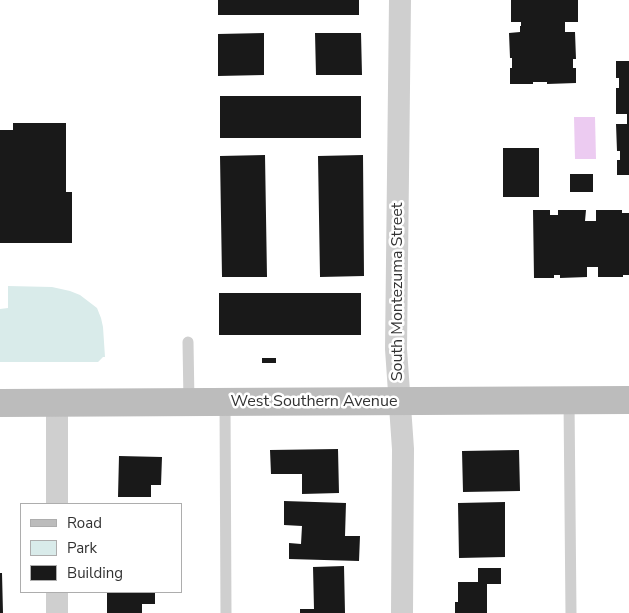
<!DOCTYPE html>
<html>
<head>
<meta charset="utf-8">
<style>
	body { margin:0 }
	#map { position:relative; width:629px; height:613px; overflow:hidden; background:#fff; font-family:"Nunito Sans",sans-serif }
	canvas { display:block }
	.legend { position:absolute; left:20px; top:503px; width:162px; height:90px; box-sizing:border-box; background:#fff; border:1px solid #adadad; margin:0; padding:6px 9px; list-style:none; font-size:15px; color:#323232 }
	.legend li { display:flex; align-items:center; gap:10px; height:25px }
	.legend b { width:25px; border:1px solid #adadad }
</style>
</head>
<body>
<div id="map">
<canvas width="629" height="613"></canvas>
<ul class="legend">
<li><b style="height:6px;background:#bcbcbc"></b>Road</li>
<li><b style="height:14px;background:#d9ebea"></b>Park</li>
<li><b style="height:14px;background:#191919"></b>Building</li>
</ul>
</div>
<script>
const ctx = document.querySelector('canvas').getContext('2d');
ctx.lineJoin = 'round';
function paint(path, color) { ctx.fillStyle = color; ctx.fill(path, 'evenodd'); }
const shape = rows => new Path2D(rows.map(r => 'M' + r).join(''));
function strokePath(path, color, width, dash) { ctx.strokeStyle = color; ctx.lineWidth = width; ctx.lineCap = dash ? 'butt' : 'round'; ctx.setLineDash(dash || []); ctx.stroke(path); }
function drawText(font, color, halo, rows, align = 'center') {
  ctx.font = font + ' "Nunito Sans",sans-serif'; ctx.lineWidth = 5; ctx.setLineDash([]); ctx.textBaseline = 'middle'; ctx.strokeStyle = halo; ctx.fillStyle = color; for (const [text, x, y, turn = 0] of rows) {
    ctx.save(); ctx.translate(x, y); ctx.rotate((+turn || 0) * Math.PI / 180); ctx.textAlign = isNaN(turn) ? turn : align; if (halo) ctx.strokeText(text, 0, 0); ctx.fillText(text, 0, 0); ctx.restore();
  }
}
const green = shape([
	[8,286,52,287,70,291,80,295,97,308,101,318,103,327,105,357,103,357,98,362,0,362,0,309,8,308]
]);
const water = shape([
	[574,117,595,117,596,159,575,159]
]);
const building = shape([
	[218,0,359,0,359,15,218,15],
	[511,0,578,0,578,22,565,22,565,32,575,32,576,59,573,59,573,68,576,68,576,83,547,84,547,82,533,82,533,84,510,84,510,68,512,68,512,58,510,58,509,33,520,32,520,26,521,26,521,22,511,22],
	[264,33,264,75,218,76,218,34],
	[315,33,361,33,362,75,316,75],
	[616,61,629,61,629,175,617,175,617,160,620,160,620,151,617,151,616,124,627,124,627,114,616,114,616,88,619,88,619,78,616,78],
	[220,96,361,96,361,138,220,138],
	[13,123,66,123,66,192,72,192,72,243,0,243,0,130,13,130],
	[503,148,539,148,539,197,503,197],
	[265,155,267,277,222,277,220,156],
	[363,155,364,276,320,277,318,156],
	[570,174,593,174,593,192,570,192],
	[533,210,550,210,550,215,558,215,558,210,586,210,585,221,596,221,596,210,622,210,622,213,629,213,629,275,623,275,623,277,598,277,598,267,587,267,587,277,560,278,560,275,554,275,554,278,534,278],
	[219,293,361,293,361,335,219,335],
	[262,358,276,358,276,363,262,363],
	[338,449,339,493,302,494,302,474,271,474,270,450],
	[519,450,520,491,463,492,462,451],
	[119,456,162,457,161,485,151,485,151,497,118,497],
	[284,501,346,503,345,536,360,536,359,561,289,559,289,543,301,544,302,526,284,525],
	[505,502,505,557,459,558,458,503],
	[344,566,345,613,300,613,300,609,314,609,313,567],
	[478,568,501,568,501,584,487,584,487,613,455,613,455,602,458,602,458,582,478,582],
	[0,573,2,573,3,613,0,613],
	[107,592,155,592,155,604,142,604,142,613,107,613]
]);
const lane = shape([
	[188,342,189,402],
	[569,400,571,613],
	[225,402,226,613]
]);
const street = shape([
	[400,0,396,349,403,449,402,613],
	[57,403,57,504],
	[57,592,57,613]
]);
const secondary = shape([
	[0,403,629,400]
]);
const streetNames = [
	["South Montezuma Street",398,292,-90],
	["West Southern Avenue",314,402]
];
paint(green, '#d9ebea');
paint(water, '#eccbf1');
paint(building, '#191919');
strokePath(lane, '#cfcfcf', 11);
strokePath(street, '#cfcfcf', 22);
strokePath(secondary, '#bcbcbc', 28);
drawText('16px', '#323232', '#fff', streetNames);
</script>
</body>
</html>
